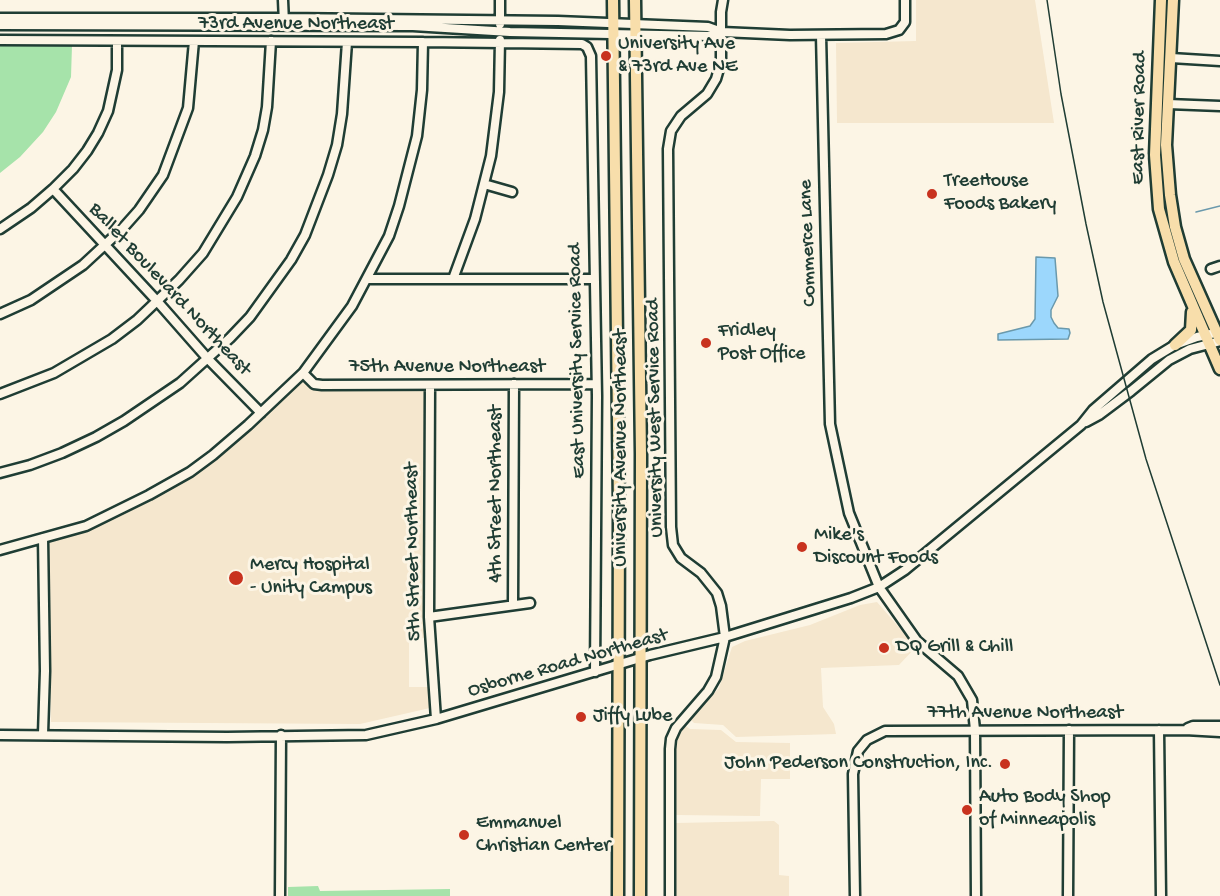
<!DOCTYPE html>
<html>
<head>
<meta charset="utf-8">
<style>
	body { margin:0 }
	canvas { display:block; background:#fcf5e5 }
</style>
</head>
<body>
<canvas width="1220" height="896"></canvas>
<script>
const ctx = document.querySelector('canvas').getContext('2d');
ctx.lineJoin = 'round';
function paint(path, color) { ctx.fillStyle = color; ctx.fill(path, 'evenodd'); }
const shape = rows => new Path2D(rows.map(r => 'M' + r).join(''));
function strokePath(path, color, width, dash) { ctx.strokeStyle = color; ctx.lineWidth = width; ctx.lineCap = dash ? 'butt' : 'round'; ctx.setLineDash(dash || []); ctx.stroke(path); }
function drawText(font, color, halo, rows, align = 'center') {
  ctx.font = font + ' "Gochi Hand",sans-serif'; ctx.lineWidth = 6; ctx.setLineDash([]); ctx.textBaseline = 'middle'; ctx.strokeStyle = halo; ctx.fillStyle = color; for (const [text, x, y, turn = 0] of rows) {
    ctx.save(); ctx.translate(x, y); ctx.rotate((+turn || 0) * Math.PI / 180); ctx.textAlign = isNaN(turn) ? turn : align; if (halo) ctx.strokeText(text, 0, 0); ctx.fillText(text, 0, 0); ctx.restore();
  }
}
const built = shape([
	[916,0,1035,0,1054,123,837,123,836,43,916,41],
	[302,379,313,389,426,390,424,638,409,639,409,687,429,687,430,708,360,724,51,722,48,542,89,531,168,492,218,457],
	[877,602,916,647,899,665,821,668,823,707,834,724,836,734,736,737,723,725,694,723,690,719,719,688,732,647,745,641,810,625,860,605],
	[684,725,690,729,721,730,736,742,790,743,790,779,761,779,760,816,675,815,675,753,679,734],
	[774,821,779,825,779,875,789,876,789,896,675,896,675,823]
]);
const green = shape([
	[0,44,72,45,71,77,56,112,43,132,20,157,0,173],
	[318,886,320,891,450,889,450,896,288,896,288,887]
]);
const water = shape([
	[1036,257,1055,258,1058,296,1051,310,1051,317,1054,323,1058,328,1069,329,1070,333,1068,339,998,340,998,334,1030,326,1035,319,1036,257]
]);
const stream = shape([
	[1196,212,1220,206]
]);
const minor = shape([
	[283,0,284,23],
	[500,0,500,24],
	[0,18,284,18,558,21,708,27,722,32,790,35,886,34,899,30,905,22,905,0],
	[0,25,413,26,510,32,710,36,722,32],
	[821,35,830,424,849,513,879,587,917,641,958,676,972,700,975,730,976,896],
	[0,40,423,42,582,44,587,47,591,56,597,396,595,672],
	[1171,58,1220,61],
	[1168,104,1220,106],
	[484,184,512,192],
	[53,189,157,301,208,359,261,413],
	[0,229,31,208,53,189,73,169,87,151,98,133,108,111,117,70,117,41],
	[1211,269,1220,266],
	[367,279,594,279],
	[453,279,475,219,491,156,499,92,500,40],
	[0,314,31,300,83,265,123,228,139,210,163,175,188,108,194,41],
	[303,373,314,384,322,385,596,384],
	[430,385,429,617,436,719],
	[0,394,54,373,112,339,137,320,179,280,203,253,237,197,255,156,263,130,267,107,271,41],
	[1086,422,1099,415,1131,391,1169,360,1190,349,1220,341],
	[0,473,30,465,62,453,96,437,124,421,180,383,230,338,250,317,291,260,305,235,328,175,337,145,342,114,347,42],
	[0,550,86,526,149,495,190,472,213,455,248,425,303,373,352,306,389,236,399,206,417,136,422,90,423,42],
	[513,604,514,384],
	[429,617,530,603],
	[1188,728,1193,726,1220,726],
	[1159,730,1161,896],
	[43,734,45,671,43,538],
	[0,735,227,737,366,735,436,719,650,655,725,637,851,598,879,587,905,570,1081,425,1093,410,1152,359,1175,345,1197,337,1220,332],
	[280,896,281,735],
	[670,896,670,749,671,739,676,728,708,691,716,677,725,637,721,606,717,593,701,573,681,558,673,545,671,527,668,149,671,131,681,116,707,94,716,79,721,62,721,12,723,0],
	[855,896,853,774,858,751,867,740,885,731,1185,730,1220,732],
	[1068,896,1069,730]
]);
const major = shape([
	[613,0,619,508,618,896],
	[635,0,641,454,640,896],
	[1161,0,1155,155,1159,209,1174,262,1220,369],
	[1173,0,1166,145,1170,195,1175,227,1184,259,1220,340],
	[1175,345,1191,330,1192,312]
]);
const rail = shape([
	[1047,0,1061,94,1086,224,1103,302,1146,459,1220,685]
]);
const markers = [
	[606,56,6,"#c8321e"],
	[932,194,6,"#c8321e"],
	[706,343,6,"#c8321e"],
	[802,547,6,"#c8321e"],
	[236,578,8,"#c8321e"],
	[884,648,6,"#c8321e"],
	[581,717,6,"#c8321e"],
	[1005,764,6,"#c8321e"],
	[967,810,6,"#c8321e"],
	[464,835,6,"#c8321e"]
];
const streetNames = [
	["73rd Avenue Northeast",296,25],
	["East River Road",1140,118,-89],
	["Commerce Lane",809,243,-92],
	["Ballet Boulevard Northeast",169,290,47],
	["East University Service Road",578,361,-91],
	["75th Avenue Northeast",447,368],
	["University West Service Road",656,418,-91],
	["University Avenue Northeast",622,448,-90],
	["4th Street Northeast",497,494,-90],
	["5th Street Northeast",414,552,-91],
	["Osborne Road Northeast",568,664,-16],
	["77th Avenue Northeast",1025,714]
];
const poiNames = [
	["University Ave",618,45],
	["& 73rd Ave NE",618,68],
	["TreeHouse",944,182],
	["Foods Bakery",944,205],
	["Fridley",718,332],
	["Post Office",718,355],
	["Mike's",814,536],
	["Discount Foods",814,559],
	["Mercy Hospital",250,566],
	["- Unity Campus",250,589],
	["DQ Grill & Chill",896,648],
	["Jiffy Lube",593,717],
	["John Pederson Construction, Inc.",993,764,"right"],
	["Auto Body Shop",979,798],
	["of Minneapolis",979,821],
	["Emmanuel",476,824],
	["Christian Center",476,847]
];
paint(built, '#f5e7ce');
paint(green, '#a6e3aa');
paint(water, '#9cd7fc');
strokePath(water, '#6a99ac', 1.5);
strokePath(stream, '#6a99ac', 1.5);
strokePath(minor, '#1f3d34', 13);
strokePath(major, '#1f3d34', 15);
strokePath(minor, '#fcf5e5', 8);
strokePath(major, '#f8deab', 10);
strokePath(rail, '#1f3d34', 1.5);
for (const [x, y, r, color] of markers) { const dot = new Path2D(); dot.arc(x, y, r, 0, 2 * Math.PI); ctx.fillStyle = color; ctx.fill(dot); strokePath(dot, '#fcf5e5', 2); }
drawText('20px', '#1f3d34', '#fcf5e5', streetNames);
drawText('20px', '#1f3d34', '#fcf5e5', poiNames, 'left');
</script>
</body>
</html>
